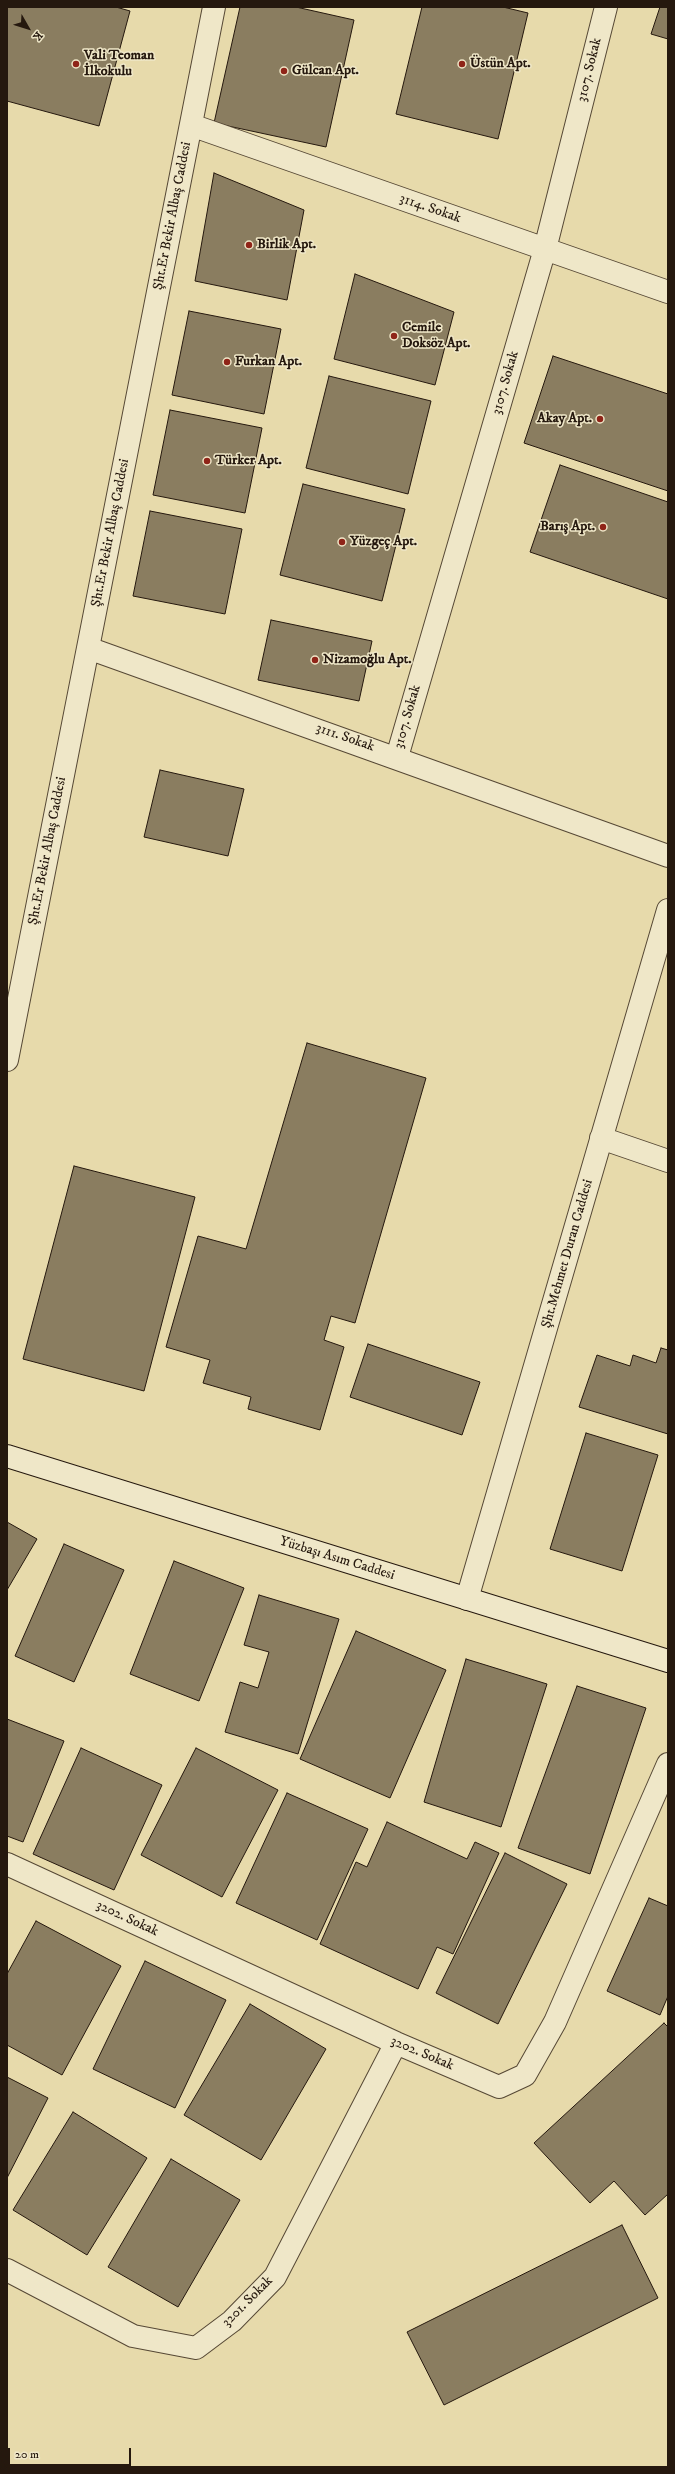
<!DOCTYPE html>
<html>
<head>
<meta charset="utf-8">
<style>
	body { margin:0 }
	#map { position:relative; width:675px; height:2474px; overflow:hidden; background:#e7daab; font-family:"IM FELL DW Pica",serif }
	canvas { display:block }
	.frame { position:absolute; inset:0; border:8px solid #25180e; pointer-events:none }
	.north { position:absolute; left:8px; top:8px; width:40px; height:40px; -webkit-text-stroke:3px #efe7c8; paint-order:stroke; rotate:129deg; font-size:11px; font-weight:700; line-height:16px; text-align:center; color:#25180e }
	.north::after { content:''; display:block; margin:auto; width:14px; height:18px; background:#25180e; clip-path:polygon(50% 0,100% 100%,50% 72%,0 100%) }
	.scale { position:absolute; left:8px; top:2448px; width:123px; height:18px; box-sizing:border-box; border:2px solid #25180e; border-top:0; padding-left:5px; font-size:12px; line-height:14px; white-space:nowrap; color:#25180e; -webkit-text-stroke:3px #efe7c8; paint-order:stroke }
</style>
</head>
<body>
<div id="map">
<canvas width="675" height="2474"></canvas>
<div class="frame"></div>
<div class="north">K</div>
<div class="scale">20 m</div>
</div>
<script>
const ctx = document.querySelector('canvas').getContext('2d');
ctx.lineJoin = 'round';
function paint(path, color) { ctx.fillStyle = color; ctx.fill(path, 'evenodd'); }
const shape = rows => new Path2D(rows.map(r => 'M' + r).join(''));
function strokePath(path, color, width, dash) { ctx.strokeStyle = color; ctx.lineWidth = width; ctx.lineCap = dash ? 'butt' : 'round'; ctx.setLineDash(dash || []); ctx.stroke(path); }
function drawText(font, color, halo, rows, align = 'center') {
  ctx.font = font + ' "IM FELL DW Pica",serif'; ctx.lineWidth = 3; ctx.setLineDash([]); ctx.textBaseline = 'middle'; ctx.strokeStyle = halo; ctx.fillStyle = color; for (const [text, x, y, turn = 0] of rows) {
    ctx.save(); ctx.translate(x, y); ctx.rotate((+turn || 0) * Math.PI / 180); ctx.textAlign = isNaN(turn) ? turn : align; if (halo) ctx.strokeText(text, 0, 0); ctx.fillText(text, 0, 0); ctx.restore();
  }
}
const building = shape([
	[7,7,116,7,130,11,99,126,7,101,7,7],
	[240,7,296,7,354,20,326,147,214,123,240,7],
	[422,7,503,7,528,13,498,139,396,114,422,7],
	[660,7,668,7,668,39,651,34,660,7],
	[214,173,304,210,287,300,195,281,214,173],
	[355,274,454,312,435,385,334,359,355,274],
	[189,311,281,329,264,414,172,395,189,311],
	[553,356,668,394,668,491,524,443,553,356],
	[329,376,431,401,408,494,306,468,329,376],
	[170,410,262,428,245,513,153,495,170,410],
	[560,465,668,502,668,599,530,552,560,465],
	[303,484,405,509,382,601,280,575,303,484],
	[150,511,242,529,225,614,133,596,150,511],
	[271,620,372,641,359,701,258,680,271,620],
	[160,770,244,789,228,856,144,837,160,770],
	[307,1043,426,1078,355,1323,331,1316,324,1340,344,1347,320,1430,248,1409,251,1397,203,1383,210,1360,166,1347,198,1236,246,1249,307,1043],
	[74,1166,195,1197,144,1391,23,1359,74,1166],
	[368,1344,480,1382,462,1435,350,1397,368,1344],
	[661,1348,668,1350,668,1434,579,1407,597,1355,630,1366,633,1355,656,1363,661,1348],
	[586,1433,658,1455,622,1571,550,1549,586,1433],
	[7,1522,37,1539,7,1590,7,1522],
	[64,1544,124,1570,74,1682,15,1656,64,1544],
	[174,1561,244,1588,199,1701,130,1674,174,1561],
	[259,1595,339,1619,298,1754,225,1732,240,1682,258,1688,269,1652,244,1645,259,1595],
	[356,1631,446,1670,390,1798,300,1759,356,1631],
	[466,1659,547,1684,501,1827,424,1802,466,1659],
	[577,1686,646,1708,590,1874,518,1848,577,1686],
	[7,1719,64,1741,23,1842,7,1836,7,1719],
	[81,1748,162,1785,114,1890,33,1854,81,1748],
	[196,1748,278,1790,222,1897,141,1855,196,1748],
	[287,1793,368,1829,317,1940,236,1903,287,1793],
	[387,1822,467,1859,475,1842,499,1853,453,1954,437,1947,418,1989,320,1944,356,1862,367,1867,387,1822],
	[505,1853,567,1884,498,2024,436,1993,505,1853],
	[649,1898,668,1906,668,1996,660,2015,607,1991,649,1898],
	[36,1921,121,1966,62,2075,7,2045,7,1974,36,1921],
	[145,1961,226,2000,175,2108,93,2069,145,1961],
	[250,2004,326,2049,261,2160,184,2115,250,2004],
	[664,2023,668,2027,668,2194,645,2215,614,2181,590,2203,534,2143,664,2023],
	[7,2077,48,2098,7,2178,7,2077],
	[73,2112,147,2158,87,2255,13,2210,73,2112],
	[171,2159,240,2200,178,2307,108,2267,171,2159],
	[622,2225,658,2298,444,2405,407,2332,622,2225]
]);
const minor = shape([
	[191,125,668,292],
	[88,648,668,856],
	[397,757,545,249,606,7],
	[7,1060,214,7],
	[601,1138,668,1161],
	[467,1599,668,910],
	[7,1864,396,2043,499,2087,525,2075,555,2022,668,1764],
	[7,2270,133,2336,196,2348,232,2321,275,2277,396,2043]
]);
const secondary = shape([
	[7,1456,668,1661]
]);
const markers = [
	[76,64,4,"#8f2418"],
	[462,64,4,"#8f2418"],
	[284,71,4,"#8f2418"],
	[249,245,4,"#8f2418"],
	[394,336,4,"#8f2418"],
	[227,362,4,"#8f2418"],
	[600,419,4,"#8f2418"],
	[207,461,4,"#8f2418"],
	[603,527,4,"#8f2418"],
	[342,542,4,"#8f2418"],
	[315,660,4,"#8f2418"]
];
const poiNames = [
	["Vali Teoman",84,56],
	["İlkokulu",84,72],
	["Üstün Apt.",470,64],
	["Gülcan Apt.",292,71],
	["Birlik Apt.",257,245],
	["Cemile",402,328],
	["Doksöz Apt.",402,344],
	["Furkan Apt.",235,362],
	["Akay Apt.",592,419,"right"],
	["Türker Apt.",215,461],
	["Barış Apt.",595,527,"right"],
	["Yüzgeç Apt.",350,542],
	["Nizamoğlu Apt.",323,660]
];
const streetNames = [
	["3107. Sokak",590,70,-76],
	["3114. Sokak",430,209,19],
	["Şht.Er Bekir Albaş Caddesi",173,216,-79],
	["3107. Sokak",506,383,-74],
	["Şht.Er Bekir Albaş Caddesi",111,533,-79],
	["3107. Sokak",408,717,-74],
	["3111. Sokak",345,738,19],
	["Şht.Er Bekir Albaş Caddesi",48,851,-79],
	["Şht.Mehmet Duran Caddesi",568,1254,-74],
	["Yüzbaşı Asım Caddesi",337,1559,17],
	["3202. Sokak",127,1919,25],
	["3202. Sokak",422,2054,23],
	["3201. Sokak",248,2302,-45]
];
paint(building, '#8a7d60');
strokePath(building, '#25180e', 1);
strokePath(minor, '#564835', 24);
strokePath(secondary, '#25180e', 24);
strokePath(minor, '#efe7c8', 22);
strokePath(secondary, '#efe7c8', 22);
for (const [x, y, r, color] of markers) { const dot = new Path2D(); dot.arc(x, y, r, 0, 2 * Math.PI); ctx.fillStyle = color; ctx.fill(dot); strokePath(dot, '#efe7c8', 1.5); }
drawText('bold 14px', '#25180e', '#efe7c8', poiNames, 'left');
drawText('14px', '#25180e', '#efe7c8', streetNames);
</script>
</body>
</html>
